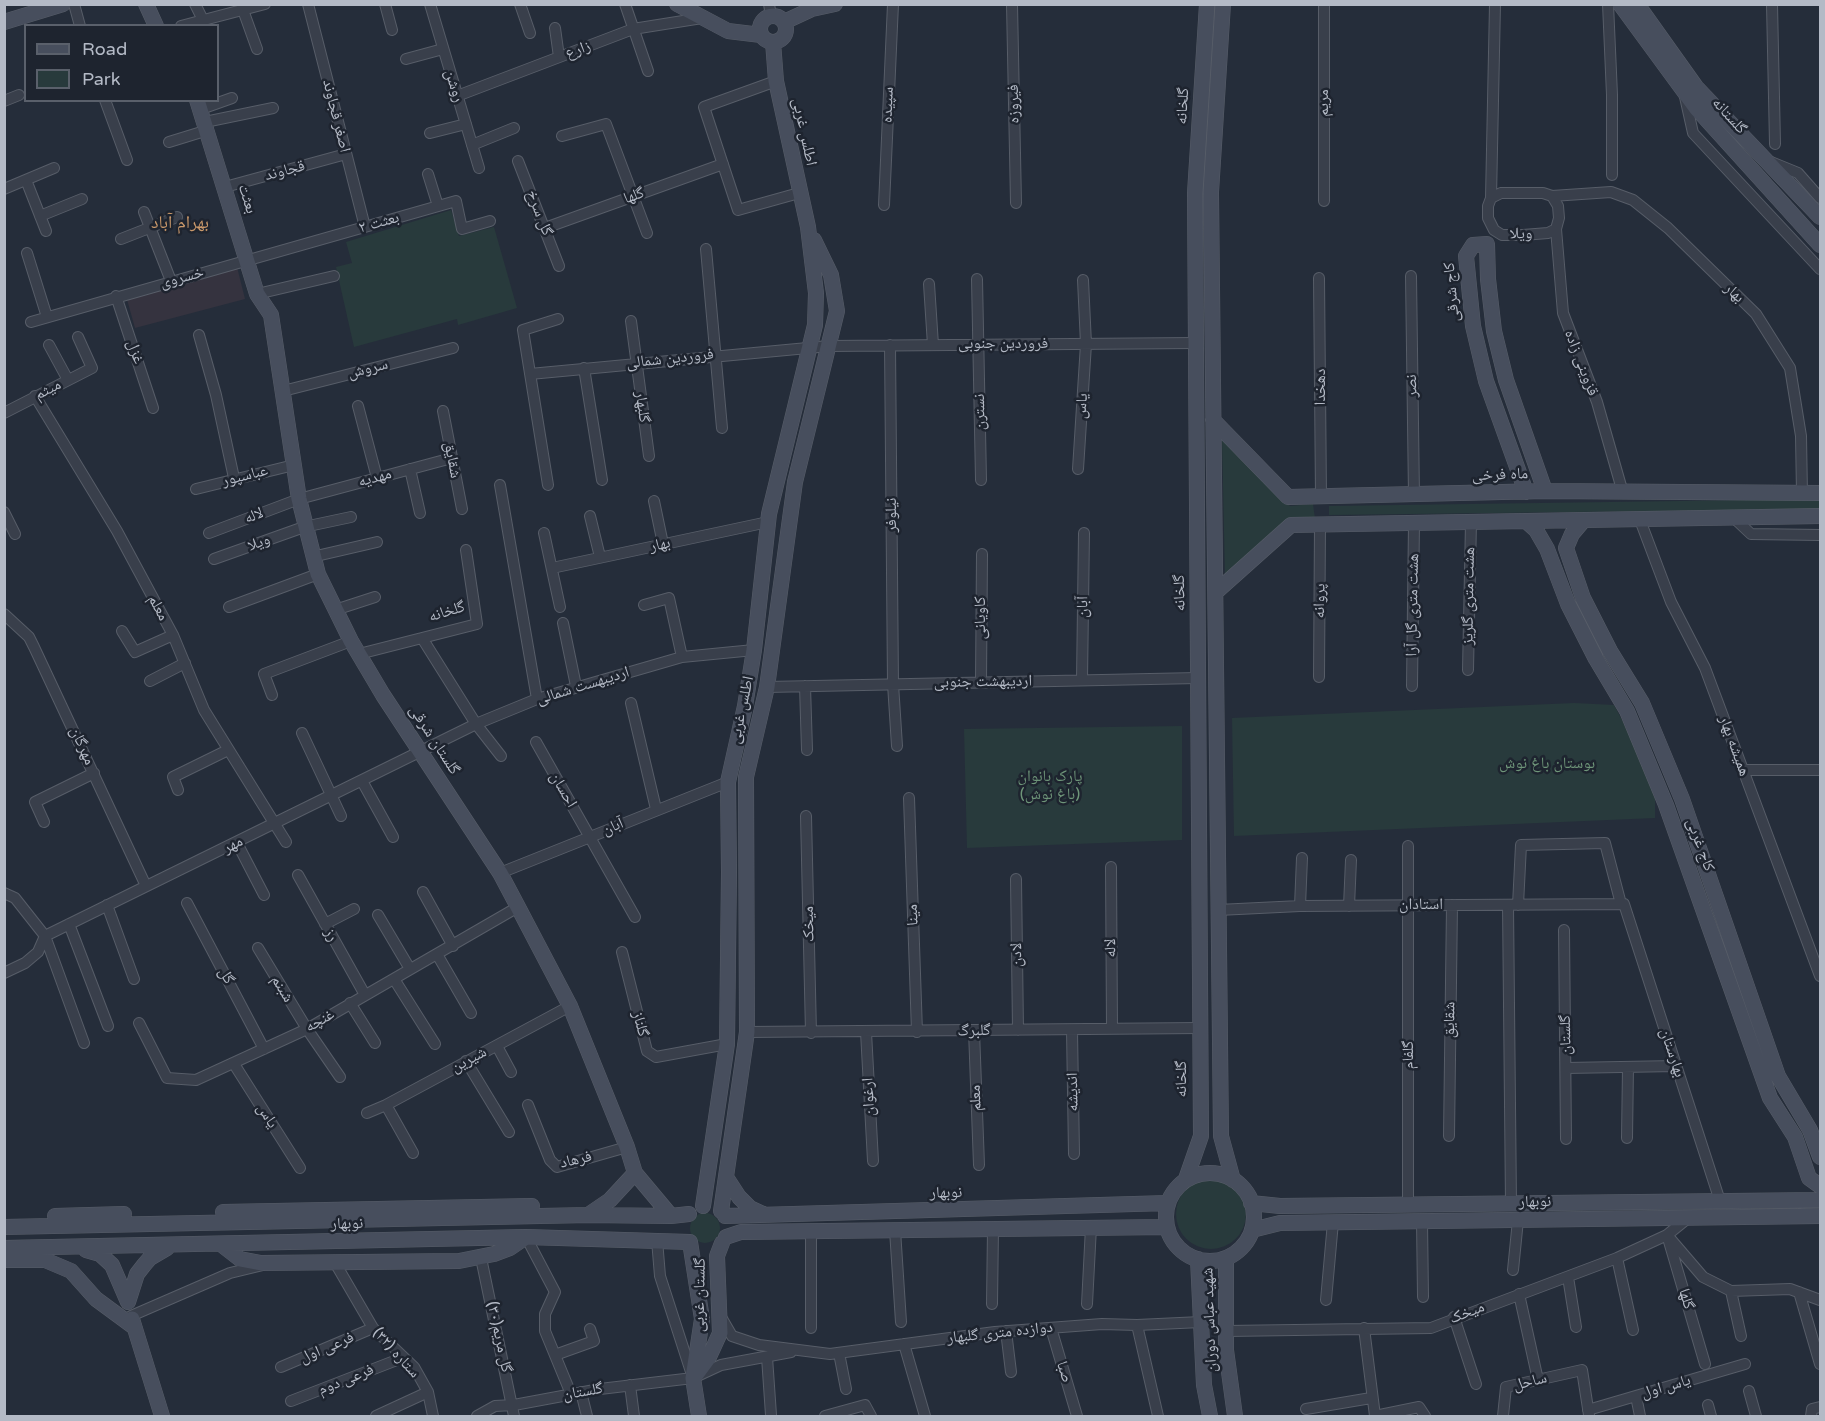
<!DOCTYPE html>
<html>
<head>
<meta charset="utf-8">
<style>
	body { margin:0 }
	#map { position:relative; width:1825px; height:1421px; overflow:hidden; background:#252d3a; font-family:"Varela Round",sans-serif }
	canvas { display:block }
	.frame { position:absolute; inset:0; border:6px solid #b4bac6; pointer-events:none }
	.legend { position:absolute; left:24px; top:24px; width:195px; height:78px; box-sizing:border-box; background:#1e242f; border:2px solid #5a606b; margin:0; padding:8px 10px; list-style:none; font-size:18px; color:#b4bac6 }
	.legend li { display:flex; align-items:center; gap:12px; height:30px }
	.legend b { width:30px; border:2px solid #5a606b }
</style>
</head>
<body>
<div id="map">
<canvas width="1825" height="1421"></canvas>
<div class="frame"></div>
<ul class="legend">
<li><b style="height:8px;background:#474e5d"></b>Road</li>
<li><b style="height:16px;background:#283a3c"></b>Park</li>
</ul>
</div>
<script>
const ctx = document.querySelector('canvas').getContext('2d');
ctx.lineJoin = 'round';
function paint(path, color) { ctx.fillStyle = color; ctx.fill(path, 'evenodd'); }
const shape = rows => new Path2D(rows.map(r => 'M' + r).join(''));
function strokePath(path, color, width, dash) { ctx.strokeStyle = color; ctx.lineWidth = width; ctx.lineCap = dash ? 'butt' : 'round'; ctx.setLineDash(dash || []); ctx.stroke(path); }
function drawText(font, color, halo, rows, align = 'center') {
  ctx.font = font + ' "Varela Round","Noto Naskh Arabic",sans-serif'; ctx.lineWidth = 5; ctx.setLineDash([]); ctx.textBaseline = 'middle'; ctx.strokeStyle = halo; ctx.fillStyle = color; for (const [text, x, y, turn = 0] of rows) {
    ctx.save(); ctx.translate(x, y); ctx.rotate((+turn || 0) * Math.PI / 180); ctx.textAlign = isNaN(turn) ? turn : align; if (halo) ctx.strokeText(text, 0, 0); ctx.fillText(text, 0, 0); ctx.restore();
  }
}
const medical = shape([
	[237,267,245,299,135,328,126,296]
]);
const green = shape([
	[451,210,459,236,494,227,517,308,458,325,457,319,354,347,336,267,352,263,346,242],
	[1222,439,1290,506,1313,504,1315,519,1289,518,1225,577],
	[1820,499,1820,509,1329,515,1329,506],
	[1574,703,1614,705,1655,782,1655,818,1234,836,1232,718],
	[1182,726,1182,840,967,848,964,729],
	'1176 1214a35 35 0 1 1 70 0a35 35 0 1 1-70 0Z',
	'690 1228a15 15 0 1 1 30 0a15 15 0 1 1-30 0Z'
]);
const street = shape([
	[74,4,80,26],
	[195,4,203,20],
	[308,4,365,227],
	[385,4,392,30],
	[430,4,479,168],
	[520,4,530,33],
	[625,4,648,71],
	[769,4,771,16],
	[1012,4,1016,203],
	[1608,4,1612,95,1612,175],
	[1772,4,1775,144],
	[243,10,257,49],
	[181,26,265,4],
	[555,28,559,57],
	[406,59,443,49],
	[776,81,704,107,738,210,799,193],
	[457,96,633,29,702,18],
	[1685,97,1693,133,1820,269],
	[105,100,127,160],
	[4,101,19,95],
	[201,109,232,98],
	[205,122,273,108],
	[430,133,466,124],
	[562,136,606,124,647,233],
	[169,142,208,130],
	[472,145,514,128],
	[518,161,559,266],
	[1771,162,1798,173,1820,198],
	[428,174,438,206],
	[26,180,46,231],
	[225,187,346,154],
	[4,189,54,168],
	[1501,193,1543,193,1552,196,1558,206,1559,218,1556,229,1548,233,1523,235,1502,235,1494,230,1488,218,1488,206,1491,198,1501,193],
	[1552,196,1611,192,1633,200,1668,228,1756,314,1790,368,1801,436,1802,494],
	[1491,198,1495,4],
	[1324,201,1324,4],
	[884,205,893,4],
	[144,212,171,281],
	[40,216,82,199],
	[545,228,723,164],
	[1556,229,1563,313,1597,402,1623,493],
	[121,239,177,217],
	[706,249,722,428],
	[27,253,47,317],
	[1411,276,1414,496],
	[1319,278,1321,497],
	[977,279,981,480],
	[929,284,933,345],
	[257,294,334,276],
	[116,296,153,408],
	[631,321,649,456],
	[31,322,456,201,462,229,490,221],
	[199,335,216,395,234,478],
	[49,345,68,380],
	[890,345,893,684,897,746],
	[584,368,602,480],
	[530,374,829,346,1195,343],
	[283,391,453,348],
	[35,396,117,531,173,635,204,710,286,842],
	[358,406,377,478],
	[443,411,462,509],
	[4,413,92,368,78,337],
	[410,469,420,513],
	[1078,469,1086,344,1083,280],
	[500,485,537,699],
	[548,485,523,330,558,319],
	[196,489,294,465],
	[654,501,663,544],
	[4,512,15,534],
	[590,516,600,557],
	[1734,518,1751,534,1820,535],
	[1640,520,1671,602,1705,668,1820,976],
	[209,533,299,499,452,458],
	[544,533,560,607],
	[312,557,377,542],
	[214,559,304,527,351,517],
	[552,568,768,522],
	[644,605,669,598,682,657],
	[229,607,318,574],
	[335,610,375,597],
	[4,614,29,637,34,647,146,886],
	[563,623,576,686],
	[122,631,135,652,173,635],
	[422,638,476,724,501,756],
	[359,654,477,624,466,550],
	[1468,670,1471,522],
	[1319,677,1320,524],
	[1082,680,1084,533],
	[150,681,185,663],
	[981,682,982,554],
	[805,686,807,750],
	[1412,686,1414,523],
	[767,687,1198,678],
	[272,695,264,674,351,641],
	[631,703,656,809],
	[302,733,341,816],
	[536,742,635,917],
	[1743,770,1820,770],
	[362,781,393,837],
	[178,790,173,777,228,750],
	[909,798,917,1032],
	[806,816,811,1033],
	[44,822,35,802,94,773],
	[237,843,264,895],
	[1408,846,1408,1205],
	[1111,867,1112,1029],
	[500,873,728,782],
	[298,875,365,995],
	[1016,879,1018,1030],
	[423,892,453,946],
	[4,893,15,898,45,936,84,1043],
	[187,903,264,1049],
	[107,905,134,979],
	[1508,905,1511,1204],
	[1518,905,1521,845,1605,843,1621,904],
	[1300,906,1302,858],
	[1349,906,1351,860],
	[1218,910,1300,906,1624,904,1720,1201],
	[378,915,410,969],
	[69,924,108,1026],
	[325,924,354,909],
	[1564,930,1566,1139],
	[45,936,476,724,537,699,682,657,754,650],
	[258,948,307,1029,340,1077],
	[622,952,647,1051,656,1057,727,1044],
	[438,956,471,1013],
	[4,973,25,963,38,952,45,936],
	[394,979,435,1044],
	[350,1003,375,1043],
	[139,1023,167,1078,196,1080,307,1029,518,907],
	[1072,1030,1074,1154],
	[974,1031,979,1165],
	[747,1032,1200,1028],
	[866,1032,873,1161],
	[497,1046,511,1072],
	[466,1061,509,1132],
	[234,1064,300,1168],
	[1566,1068,1676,1066],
	[386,1105,413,1153],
	[528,1105,550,1160,557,1167,627,1147],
	[367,1113,386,1105,570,1006],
	[1449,1136,1452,905],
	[1627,1138,1628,1067],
	[1422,1221,1423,1297],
	[895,1230,901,1322],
	[811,1231,811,1328],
	[1667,1235,1703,1277,1731,1291,1790,1289,1820,1300],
	[526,1237,555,1292,545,1314,545,1331,571,1394],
	[1668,1238,1705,1364],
	[657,1240,660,1276,692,1375],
	[481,1258,514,1416],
	[1617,1258,1633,1330],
	[334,1261,373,1328,414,1367,428,1392,433,1416],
	[1513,1270,1518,1220],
	[1568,1277,1576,1327],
	[1731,1291,1741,1336],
	[1799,1292,1820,1364],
	[1519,1294,1538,1380],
	[1326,1300,1333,1222],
	[992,1304,993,1229],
	[1087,1304,1091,1227],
	[131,1316,230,1273,263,1265],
	[721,1317,732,1336,759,1345,830,1354,995,1332,1102,1324,1137,1325,1201,1322],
	[1454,1317,1476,1384],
	[1137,1325,1158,1416],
	[1051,1328,1077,1416],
	[1364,1328,1375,1416],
	[1006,1331,1011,1372],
	[1227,1331,1431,1328,1617,1258,1667,1235,1688,1218],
	[904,1344,925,1416],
	[839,1353,846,1389],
	[555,1355,594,1341,590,1329],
	[767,1357,771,1415],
	[281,1367,373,1328],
	[630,1385,634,1416],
	[1749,1391,1756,1416],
	[581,1392,587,1416],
	[1636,1396,1640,1416],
	[291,1401,402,1358],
	[1708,1405,1711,1416],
	[1306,1409,1371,1398],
	[1588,1410,1745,1364],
	[376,1416,428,1392],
	[477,1416,495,1406,514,1405,600,1389,693,1378,721,1365,791,1352],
	[825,1416,865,1405,871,1416],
	[1375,1416,1419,1407,1425,1416],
	[1503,1416,1506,1387,1582,1370,1589,1415],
	[1811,1416,1812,1409,1820,1407]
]);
const secondary = shape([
	[146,4,156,26],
	[677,4,728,31,761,35],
	[1223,4,1211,192,1221,1136,1233,1180],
	[1620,4,1697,109,1820,245],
	[1637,4,1696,87,1820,217],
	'760 29a13 13 0 1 1 26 0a13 13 0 1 1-26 0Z',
	[4,22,63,4],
	[784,22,812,9,835,4],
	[197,100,257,294,271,315,299,499,318,574,351,641,383,695,500,873,518,907,570,1006,627,1147,635,1173,671,1216],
	[1213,420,1288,497,1545,491,1820,493],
	[1526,492,1486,381,1473,326,1466,256,1473,245,1487,244,1488,279,1494,331,1506,380,1545,491],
	[1583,521,1572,534,1566,548,1583,598,1610,651,1642,703,1682,799,1778,1076,1810,1130,1820,1157],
	[1527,522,1536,530,1547,549,1568,604,1596,659,1627,711,1666,805,1770,1098,1795,1137,1809,1178,1820,1186],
	[1216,592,1291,525,1820,516],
	'1166 1217a44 44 0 1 1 88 0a44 44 0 1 1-88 0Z',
	[726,1177,739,1197,750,1208,763,1214],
	[1186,1179,1201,1136,1195,193,1207,4],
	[1251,1203,1280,1206,1820,1200],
	[703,1206,727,1044,729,872,728,782,745,706,754,650,769,514,815,325,816,293,808,227,776,81,773,42],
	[721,1211,747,1032,746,777,767,687,795,482,837,311,831,275,814,240],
	[223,1212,532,1206],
	[588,1215,610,1200,635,1173],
	[55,1216,124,1214],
	[725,1216,1168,1203],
	[4,1227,589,1215,671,1216,689,1214],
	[1252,1230,1280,1223,1820,1216],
	[726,1237,741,1232,1167,1227],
	[222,1245,240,1259,261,1263,459,1261,494,1254,510,1248,526,1237],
	[4,1248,526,1237,690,1242,702,1319,693,1378,699,1416],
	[86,1250,100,1254,112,1265,128,1302,137,1274,144,1265,150,1258,167,1248],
	[1226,1258,1226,1350,1235,1416],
	[1198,1259,1204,1385,1210,1416],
	[4,1260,45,1260,71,1271,96,1299,134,1327],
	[132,1319,162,1416],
	[695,1376,709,1357,720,1333,717,1256,722,1243]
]);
const streetNames = [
	["زارع",578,50,-20],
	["روشن",454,86,73],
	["مریم",1324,103,-90],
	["فیروزه",1014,104,-91],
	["سپیده",888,105,-88],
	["گلخانه",1183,106,-86],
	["اصغر قجاوند",336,116,76],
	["گلستانه",1729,116,48],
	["اطلس غربی",804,132,78],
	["قجاوند",285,171,-15],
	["گلها",634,196,-20],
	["بعثت",247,199,73],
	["گل سرخ",539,213,69],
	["بعثت ۲",379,223,-16],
	["ویلا",1521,234,-1],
	["خسروی",182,278,-15],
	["کاج شرقی",1452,292,-95],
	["بهار",1734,293,43],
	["فروردین جنوبی",1003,344],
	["غزل",135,352,72],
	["فروردین شمالی",670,359,-6],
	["قزوینی زاده",1581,363,69],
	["سروش",368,369,-14],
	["نصر",1412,386,-91],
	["دهخدا",1321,387,-90],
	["میثم",48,390,-27],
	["یاس",1082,406,-86],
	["گلبهار",642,407,82],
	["نسترن",980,412,-91],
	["شقایق",452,460,79],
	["ماه فرخی",1500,475,-2],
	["عباسپور",245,476,-14],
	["مهدیه",375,478,-15],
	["نیلوفر",892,515,-90],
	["لاله",254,516,-21],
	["ویلا",259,543,-20],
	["بهار",660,545,-12],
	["گلخانه",1180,593,-91],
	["هشت متری گلریز",1469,596,-89],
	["پروانه",1320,601,-89],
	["هشت متری گل آرا",1413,605,-89],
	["آبان",1083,607,-89],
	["معلم",158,608,62],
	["گلخانه",447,612,-17],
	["کاویانی",981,618,-90],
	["اردیبهشت جنوبی",983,682,-1],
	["اردیبهست شمالی",583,686,-17],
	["اطلس غربی",742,710,-78],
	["گلستان شرقی",434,740,57],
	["مهرگان",82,746,66],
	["همیشه بهار",1734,746,70],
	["احسان",563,790,60],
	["آبان",613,827,-23],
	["مهر",233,845,-26],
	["کاج غربی",1700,845,70],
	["استادان",1421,905],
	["مینا",913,915,-92],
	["میخک",809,924,-91],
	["رز",331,935,60],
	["لاله",1111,948,-91],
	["لادن",1017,955,-91],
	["گل",226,976,62],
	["شبنم",282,989,59],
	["شقایق",1450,1020,-89],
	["غنچه",320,1021,-30],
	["گلناز",640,1024,76],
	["گلبرگ",974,1031,-1],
	["گلستان",1566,1035,-91],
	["بهارستان",1672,1053,72],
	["گلفام",1409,1055,-90],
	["شیرین",469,1060,-28],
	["گلخانه",1182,1079,-90],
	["اندیشه",1073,1092,-91],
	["ارغوان",869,1097,-93],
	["معلم",976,1098,-92],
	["یاس",267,1116,58],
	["فرهاد",576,1160,-13],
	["نوبهار",946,1193,-1],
	["نوبهار",1535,1202,-1],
	["نوبهار",347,1224,-1],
	["گلستان غربی",700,1295,-89],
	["گلها",1686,1299,74],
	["میخک",1467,1313,-21],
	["شهید عباس دوران",1210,1320,-92],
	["دوازده متری گلبهار",1000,1333,-6],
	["گل مریم(۳۰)",499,1337,78],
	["فرعی اول",327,1348,-23],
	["ستاره (۳۲)",396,1353,48],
	["صبا",1064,1372,73],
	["فرعی دوم",346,1380,-22],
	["ساحل",1530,1382,-14],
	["یاس اول",1666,1387,-16],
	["گلستان",583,1392,-10]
];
const parkNames = [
	["بوستان باغ نوش",1547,764],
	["پارک بانوان",1050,777],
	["(باغ نوش)",1050,795]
];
const neighbourhoodNames = [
	["بهرام آباد",180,223]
];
paint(medical, '#35333f');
paint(green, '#283a3c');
strokePath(street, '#575d68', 12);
strokePath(secondary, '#575d68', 16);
strokePath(street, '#393f4b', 10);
strokePath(secondary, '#474e5d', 15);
drawText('16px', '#b4bac6', '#1e242f', streetNames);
drawText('16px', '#6e9579', '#1e242f', parkNames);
drawText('18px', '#ca996b', '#1e242f', neighbourhoodNames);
</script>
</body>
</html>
